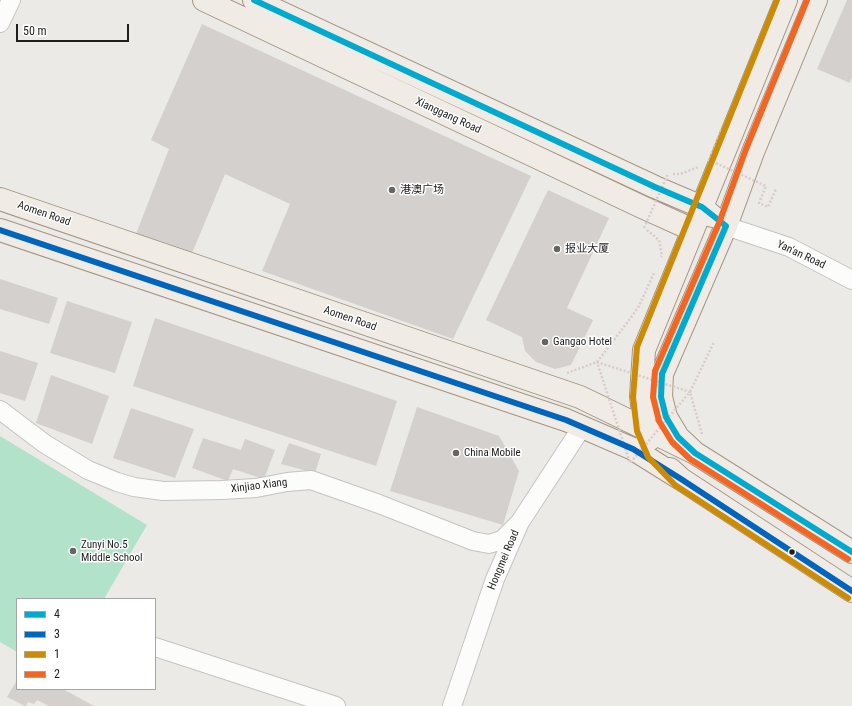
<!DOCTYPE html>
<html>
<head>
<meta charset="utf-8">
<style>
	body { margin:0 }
	#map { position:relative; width:852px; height:706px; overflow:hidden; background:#eceae7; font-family:"Roboto Condensed",sans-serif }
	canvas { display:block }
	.legend { position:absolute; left:16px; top:598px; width:140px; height:92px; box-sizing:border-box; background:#fff; border:1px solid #a5a5a5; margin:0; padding:5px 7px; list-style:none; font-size:12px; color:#1e1e1e }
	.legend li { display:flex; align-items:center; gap:8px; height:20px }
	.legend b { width:20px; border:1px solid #a5a5a5 }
	.scale { position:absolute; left:16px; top:24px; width:113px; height:18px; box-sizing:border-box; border:2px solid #1e1e1e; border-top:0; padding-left:5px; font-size:12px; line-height:14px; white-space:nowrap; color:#1e1e1e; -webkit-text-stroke:3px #fff; paint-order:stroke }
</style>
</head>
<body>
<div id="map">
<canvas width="852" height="706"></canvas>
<ul class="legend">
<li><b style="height:5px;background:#00a9ce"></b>4</li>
<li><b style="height:5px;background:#0065bd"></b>3</li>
<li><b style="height:5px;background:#cc8b06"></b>1</li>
<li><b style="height:5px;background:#f26522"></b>2</li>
</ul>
<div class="scale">50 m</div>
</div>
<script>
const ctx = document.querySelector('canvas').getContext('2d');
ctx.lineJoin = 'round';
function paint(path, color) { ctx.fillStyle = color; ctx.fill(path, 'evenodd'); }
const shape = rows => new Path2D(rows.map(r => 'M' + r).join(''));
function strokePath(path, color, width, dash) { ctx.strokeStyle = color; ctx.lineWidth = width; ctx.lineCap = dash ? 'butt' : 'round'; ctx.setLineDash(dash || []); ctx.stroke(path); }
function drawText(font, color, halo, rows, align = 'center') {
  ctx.font = font + ' "Roboto Condensed","Noto Sans SC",sans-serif'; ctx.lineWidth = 3; ctx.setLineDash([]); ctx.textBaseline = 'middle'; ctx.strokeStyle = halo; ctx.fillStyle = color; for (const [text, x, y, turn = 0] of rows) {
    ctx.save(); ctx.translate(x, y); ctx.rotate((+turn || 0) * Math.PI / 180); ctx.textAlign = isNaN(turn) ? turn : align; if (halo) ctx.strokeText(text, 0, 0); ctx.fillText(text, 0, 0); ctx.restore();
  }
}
const pitch = shape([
	[0,436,147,525,104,599,17,599,17,652,0,642]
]);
const building = shape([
	[847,0,852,0,852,77,850,83,817,69],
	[202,24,531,176,453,339,262,271,290,204,225,174,190,258,136,234,169,149,151,140],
	[548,190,609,218,567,308,593,320,571,365,555,369,536,362,525,351,522,337,486,320],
	[0,279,58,298,49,324,0,309],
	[67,301,132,322,115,373,50,353],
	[155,318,397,401,376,466,133,386],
	[0,351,38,363,25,401,0,393],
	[51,375,109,396,92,444,36,423],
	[417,407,499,436,519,471,503,525,390,491],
	[131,408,194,429,175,478,113,458],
	[203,438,241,450,245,439,275,450,264,479,233,469,228,481,192,468],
	[289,443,321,454,315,473,281,464],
	[17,680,17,689,63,689,94,706,49,706,37,700,34,704,28,702,26,706,25,706,7,697]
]);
const path = shape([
	[673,174,680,174,699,167],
	[647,230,659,240,662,256,661,257],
	[567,373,597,362,627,323,639,306,654,273],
	[702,434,690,392,714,342]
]);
const minor = shape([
	[0,23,11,0],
	[726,226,789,247,852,280],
	[0,410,45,444,88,470,117,482,134,487,163,491,222,490,256,488,287,482,311,480,379,504,473,541,489,544,502,540,520,522],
	[155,647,336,706],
	[452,706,495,579,520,522,582,427]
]);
const major = shape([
	[204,0,642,207,693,230],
	[254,0,655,187,702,207,712,216],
	[816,0,753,152,726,226,662,374,661,397,666,417,678,437,695,453,852,552],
	[0,199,580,397,695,453],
	[0,230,566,420,633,449,681,479],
	[649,440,645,429,641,396,644,350,693,230,702,207,786,0],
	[670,469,681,479,852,591]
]);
const pathBridge = shape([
	[721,130,709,160,766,186,759,203,768,207,776,189],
	[644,228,668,174],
	[597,362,690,392,630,463,597,362]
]);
const bus1 = shape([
	[254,0,655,187,702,207,726,226,662,374,661,397,666,417,678,437,695,453,852,552]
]);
const bus2 = shape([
	[0,230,566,420,633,449,681,479,852,591]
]);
const bus3 = shape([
	[777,0,637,347,633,397,637,431,648,457,675,485,848,598]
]);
const bus4 = shape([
	[807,0,746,149,719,223,655,371,653,397,659,421,672,442,690,459,848,559]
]);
const markers = [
	[392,190,4,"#666564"],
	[557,249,4,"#666564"],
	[545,342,4,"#666564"],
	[456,453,4,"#666564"],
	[73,551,4,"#666564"],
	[792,552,3.5,"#1e1e1e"]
];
const streetNames = [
	["Xianggang Road",448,116,25],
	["Aomen Road",44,214,19],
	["Yan'an Road",801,255,25],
	["Aomen Road",350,319,19],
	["Xinjiao Xiang",259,486,-7],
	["Hongmei Road",504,560,-67]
];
const poiNames = [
	["港澳广场",400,190],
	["报业大厦",565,249],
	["Gangao Hotel",553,342],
	["China Mobile",464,453],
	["Zunyi No.5",81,545],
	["Middle School",81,558]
];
paint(pitch, '#b3e2ca');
paint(building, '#d3d0ce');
strokePath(minor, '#c5c4c3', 20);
strokePath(major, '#a29684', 24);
strokePath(path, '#d9cbca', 2.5, [2, 2]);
strokePath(minor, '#fcfcfb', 18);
strokePath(major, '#f0ebe5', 22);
strokePath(pathBridge, '#d9cbca', 2.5, [2, 2]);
strokePath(bus1, '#00a9ce', 6);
strokePath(bus2, '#0065bd', 6);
strokePath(bus3, '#cc8b06', 6);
strokePath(bus4, '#f26522', 6);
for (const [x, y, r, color] of markers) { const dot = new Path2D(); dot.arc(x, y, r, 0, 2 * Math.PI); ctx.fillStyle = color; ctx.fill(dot); strokePath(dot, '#fff', 1.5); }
drawText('11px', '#1e1e1e', '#fff', streetNames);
drawText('11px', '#1e1e1e', '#fff', poiNames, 'left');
</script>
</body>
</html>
